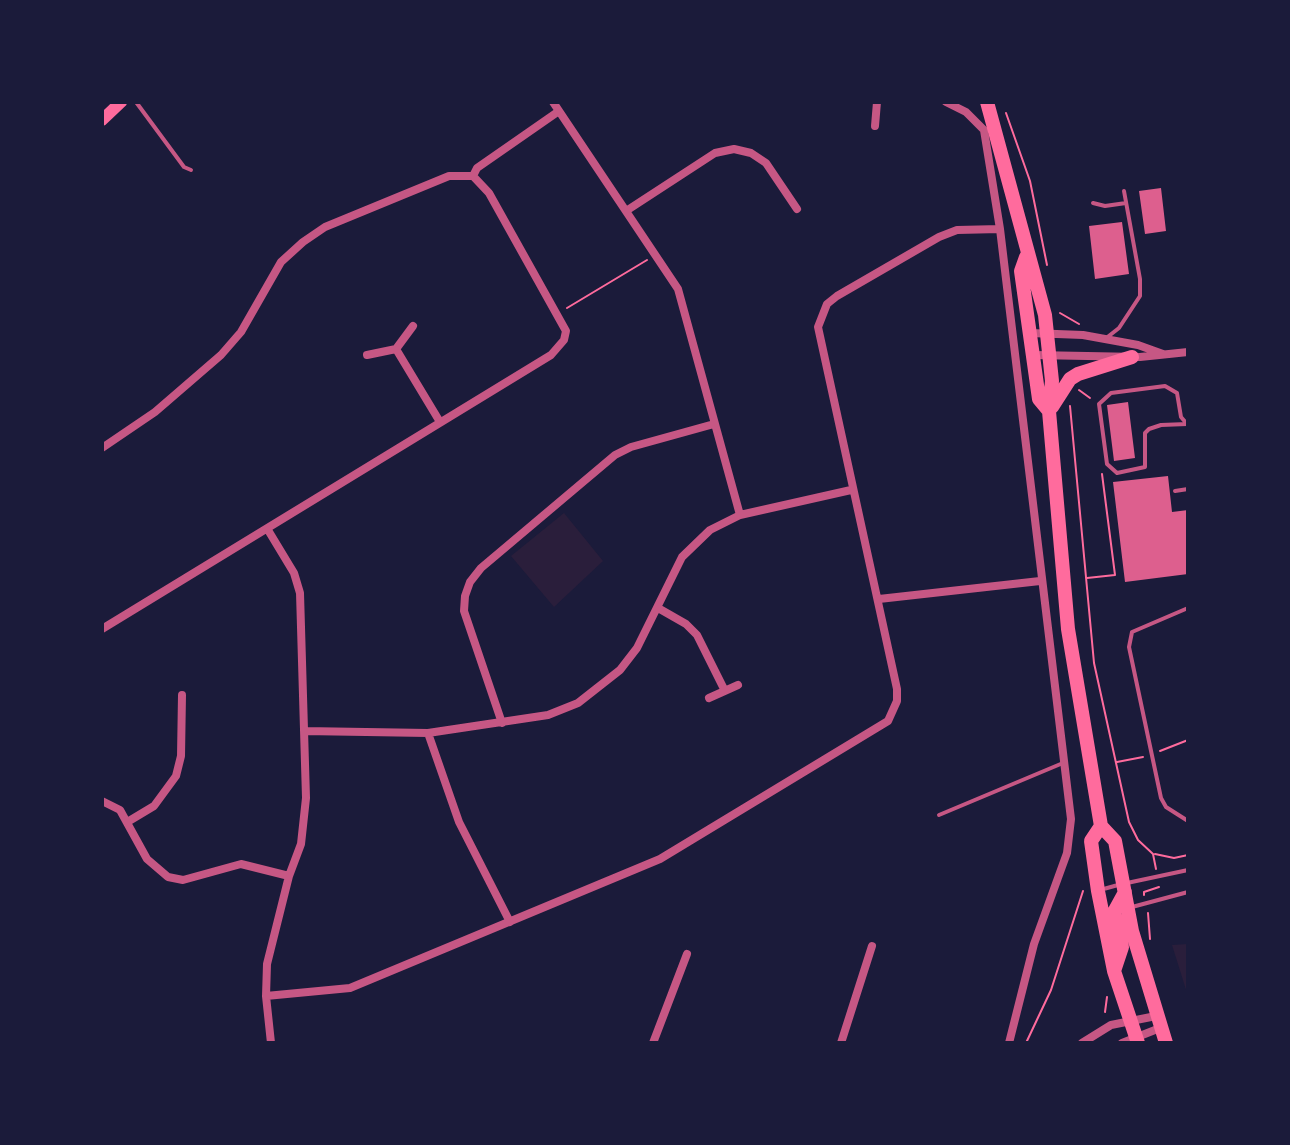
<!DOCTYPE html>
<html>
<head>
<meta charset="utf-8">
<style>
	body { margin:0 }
	#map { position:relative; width:1290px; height:1145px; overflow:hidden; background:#1b1b3a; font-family:Commissioner,sans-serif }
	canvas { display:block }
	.frame { position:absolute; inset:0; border:104px solid #1b1b3a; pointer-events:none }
</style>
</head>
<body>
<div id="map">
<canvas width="1290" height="1145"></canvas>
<div class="frame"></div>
</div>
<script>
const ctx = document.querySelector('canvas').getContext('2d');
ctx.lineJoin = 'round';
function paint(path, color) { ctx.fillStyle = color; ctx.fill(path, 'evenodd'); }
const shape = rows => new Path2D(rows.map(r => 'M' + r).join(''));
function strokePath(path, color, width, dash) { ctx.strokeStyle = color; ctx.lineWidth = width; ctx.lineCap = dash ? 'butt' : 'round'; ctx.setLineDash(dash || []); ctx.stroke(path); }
const green = shape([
	[564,513,603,561,554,607,511,556],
	[1188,944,1188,996,1172,945]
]);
const building = shape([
	[1161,188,1166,231,1145,234,1139,191],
	[1122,222,1129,274,1095,279,1089,226],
	[1128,402,1135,458,1114,461,1107,405],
	[1168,476,1172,512,1188,510,1188,574,1125,582,1113,482]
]);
const path = shape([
	[1006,113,1030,181,1047,265],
	[567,308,647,260],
	[1060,313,1079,324],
	[1079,390,1090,398],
	[1070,406,1094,663,1129,822,1138,840,1153,854,1156,869],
	[1087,578,1115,575,1102,474],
	[1160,751,1188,740],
	[1117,762,1143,757],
	[1155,854,1174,858,1188,855],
	[1144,895,1144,892,1159,887],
	[1148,913,1150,939],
	[1105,1012,1107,997],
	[1026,1043,1051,990,1083,891]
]);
const service = shape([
	[136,102,184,167,191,170],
	[1093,203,1105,206,1126,203],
	[1105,339,1119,328,1140,296,1140,279,1124,191],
	[1187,424,1181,417,1177,393,1165,386,1111,393,1099,404,1107,464,1117,473,1145,467,1145,433,1149,429,1161,425,1187,424,1188,424],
	[1175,491,1188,489],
	[1188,608,1132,632,1129,647,1161,798,1166,807,1188,821],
	[939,815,1063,763],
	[1127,883,1188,870],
	[1100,890,1118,885],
	[1132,907,1188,892]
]);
const minor = shape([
	[553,102,678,289,740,515],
	[946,102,966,112,984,130,1000,229,1071,819,1067,853,1034,944,1009,1043],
	[875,126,877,102],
	[473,176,477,168,559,111],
	[626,211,715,153,734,149,751,153,766,163,797,209],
	[1030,333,1083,335,1138,345,1163,354],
	[396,349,413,326],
	[367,355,396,349,440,422],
	[1034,355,1140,357,1188,352],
	[102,448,155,412,221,355,241,332,281,262,303,242,325,227,449,176,473,176,489,193,566,331,564,340,551,355,102,629],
	[268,530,294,573,300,593,306,798,301,844,289,876,267,964,266,996,271,1043],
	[879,599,1040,581],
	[658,608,686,624,697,635,725,691],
	[709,698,738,685],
	[502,723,464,611,465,596,470,582,481,568,615,455,631,447,714,424],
	[304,731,428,733,548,715,578,703,620,670,637,648,682,557,710,530,740,515,851,490],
	[428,733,459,822,510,922],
	[102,801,120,810,147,859,168,877,183,880,241,864,289,876],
	[129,821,154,806,176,776,181,756,182,695],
	[266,996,350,988,660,859,888,721,897,701,897,689,818,327,827,304,837,296,939,237,957,230,1000,229],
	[653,1043,687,954],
	[841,1043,872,946],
	[1082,1043,1111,1025,1156,1016],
	[1122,1043,1160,1028]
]);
const secondary = shape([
	[102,120,121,102]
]);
const primary = shape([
	[987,102,1045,315,1052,381,1049,411,1068,629,1101,826,1115,841,1132,931,1166,1043],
	[1026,257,1021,271,1039,399,1049,411],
	[1052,407,1070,379,1078,374,1132,357],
	[1101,826,1091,841,1098,891,1114,971,1138,1043],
	[1114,971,1122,947,1114,912,1125,892]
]);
paint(green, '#2a1e3b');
paint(building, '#dd5f8e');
strokePath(path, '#ff6b9d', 2);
strokePath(service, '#c65784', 4);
strokePath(minor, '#c65784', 8);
strokePath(secondary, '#ff6b9d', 12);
strokePath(primary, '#ff6b9d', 14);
</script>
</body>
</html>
